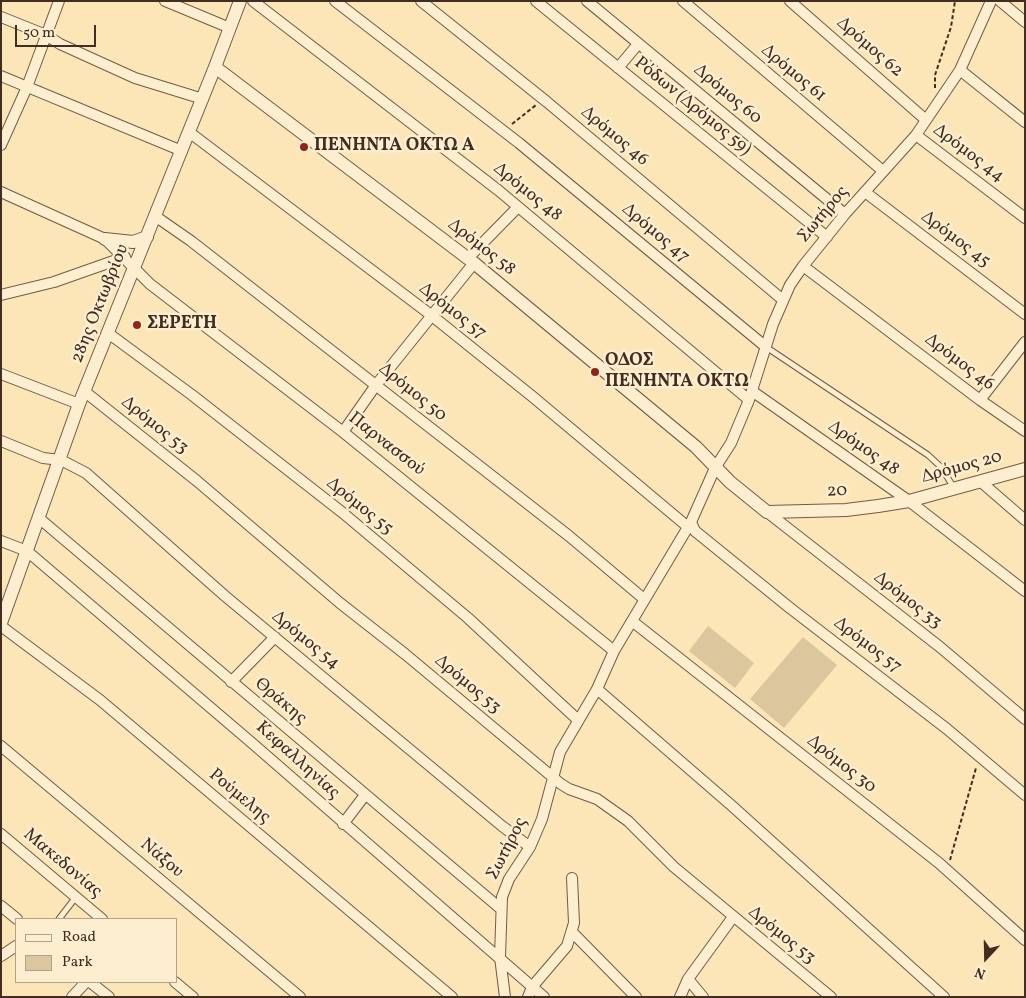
<!DOCTYPE html>
<html>
<head>
<meta charset="utf-8">
<style>
	body { margin:0 }
	#map { position:relative; width:1026px; height:998px; overflow:hidden; background:#fce5b6; font-family:Vollkorn,serif }
	canvas { display:block }
	.frame { position:absolute; inset:0; border:2px solid #412d22; pointer-events:none }
	.legend { position:absolute; left:15px; top:918px; width:162px; height:65px; box-sizing:border-box; background:#fdeed0; border:1px solid #b2a18a; margin:0; padding:6px 9px; list-style:none; font-size:15px; color:#412d22 }
	.legend li { display:flex; align-items:center; gap:10px; height:25px }
	.legend b { width:25px; border:1px solid #b2a18a }
	.north { position:absolute; left:961px; top:933px; width:50px; height:50px; -webkit-text-stroke:4px #fdeed0; paint-order:stroke; rotate:201deg; font-size:14px; font-weight:700; line-height:20px; text-align:center; color:#412d22 }
	.north::after { content:''; display:block; margin:auto; width:18px; height:22px; background:#412d22; clip-path:polygon(50% 0,100% 100%,50% 72%,0 100%) }
	.scale { position:absolute; left:15px; top:25px; width:81px; height:22px; box-sizing:border-box; border:2px solid #412d22; border-top:0; padding-left:6px; font-size:15px; line-height:18px; white-space:nowrap; color:#412d22; -webkit-text-stroke:4px #fdeed0; paint-order:stroke }
</style>
</head>
<body>
<div id="map">
<canvas width="1026" height="998"></canvas>
<div class="frame"></div>
<ul class="legend">
<li><b style="height:6px;background:#fdeed0"></b>Road</li>
<li><b style="height:14px;background:#dcc69d"></b>Park</li>
</ul>
<div class="north">N</div>
<div class="scale">50 m</div>
</div>
<script>
const ctx = document.querySelector('canvas').getContext('2d');
ctx.lineJoin = 'round';
function paint(path, color) { ctx.fillStyle = color; ctx.fill(path, 'evenodd'); }
const shape = rows => new Path2D(rows.map(r => 'M' + r).join(''));
function strokePath(path, color, width, dash) { ctx.strokeStyle = color; ctx.lineWidth = width; ctx.lineCap = dash ? 'butt' : 'round'; ctx.setLineDash(dash || []); ctx.stroke(path); }
function drawText(font, color, halo, rows, align = 'center') {
  ctx.font = font + ' Vollkorn,serif'; ctx.lineWidth = 5; ctx.setLineDash([]); ctx.textBaseline = 'middle'; ctx.strokeStyle = halo; ctx.fillStyle = color; for (const [text, x, y, turn = 0] of rows) {
    ctx.save(); ctx.translate(x, y); ctx.rotate((+turn || 0) * Math.PI / 180); ctx.textAlign = isNaN(turn) ? turn : align; if (halo) ctx.strokeText(text, 0, 0); ctx.fillText(text, 0, 0); ctx.restore();
  }
}
const green = shape([
	[708,626,754,663,735,688,689,651],
	[803,637,837,665,784,728,750,699]
]);
const path = shape([
	[935,88,935,75,951,27,955,1],
	[512,124,536,105],
	[950,860,976,768]
]);
const service = shape([
	[766,347,928,455,941,467,954,488],
	[59,919,76,897]
]);
const minor = shape([
	[165,1,230,28],
	[253,1,498,190,749,400],
	[335,1,519,143,766,347],
	[421,1,547,102,783,300],
	[536,1,827,237],
	[587,1,845,214],
	[683,1,883,171],
	[790,1,926,120],
	[1000,1,1025,22],
	[1,17,46,35,60,44,135,78,203,99],
	[618,68,638,44],
	[960,70,1025,122],
	[1,76,182,151],
	[189,132,431,315,533,397,688,527],
	[916,135,1025,218],
	[1,145,27,87,59,1],
	[1,192,105,239,150,284,343,432,614,651],
	[865,192,1025,314],
	[155,216,191,241,569,536,644,599],
	[468,258,518,207],
	[803,266,980,400,1025,431],
	[1,295,54,282,125,257],
	[108,333,192,395,343,513,468,618,578,720],
	[1,374,79,404],
	[84,391,197,481,340,603,405,654,561,784,569,789,597,799,628,821,674,867,831,997],
	[752,391,909,501,1025,591],
	[980,400,1025,342],
	[343,432,376,385,474,263],
	[1,441,43,458,61,460,86,473,225,596,502,826,530,847],
	[980,481,1025,520],
	[767,512,940,647,1025,719],
	[40,519,501,909],
	[691,522,695,531,790,608,947,729,1025,795],
	[1,541,27,551,252,743,544,997],
	[632,621,939,863,1025,940],
	[1,626,100,700,452,997],
	[231,682,275,637],
	[597,689,731,805,944,997],
	[1,746,300,997],
	[343,824,365,795],
	[1,834,102,919],
	[1,906,17,919],
	[572,932,636,997],
	[1,956,16,946],
	[90,982,109,997],
	[175,982,193,997],
	[72,997,86,982],
	[505,997,500,957,502,897,509,879,530,847,542,819,560,752,597,689,614,651,691,522,715,468,731,443,749,400,773,324,790,285,803,266,845,214,916,135,960,70,991,1],
	[528,997,532,987,567,946,574,923,572,878],
	[680,997,688,979],
	[703,997,688,979,733,917]
]);
const tertiary = shape([
	[215,67,474,263,696,447,730,482,767,512,846,510,878,506,909,501,1025,469],
	[105,239,133,242,147,237],
	[1,623,79,404,215,67,240,1]
]);
const markers = [
	[304,147,5,"#8f2418"],
	[137,325,5,"#8f2418"],
	[595,372,5,"#8f2418"]
];
const streetNames = [
	["Δρόμος 62",869,48,41],
	["Δρόμος 61",793,74,40],
	["Δρόμος 60",727,95,40],
	["Ρόδων (Δρόμος 59)",692,107,39],
	["Δρόμος 46",614,137,40],
	["Δρόμος 44",968,154,37],
	["Δρόμος 48",527,193,39],
	["Σωτήρος",824,215,-50],
	["Δρόμος 47",655,234,40],
	["Δρόμος 45",955,240,37],
	["Δρόμος 58",481,248,38],
	["28ης Οκτωβρίου",101,304,-68],
	["Δρόμος 57",452,312,38],
	["Δρόμος 46",959,363,37],
	["Δρόμος 50",412,393,39],
	["Δρόμος 53",154,426,39],
	["Παρνασσού",386,445,38],
	["Δρόμος 48",863,449,35],
	["Δρόμος 20",962,468,-15],
	["20",837,492,-2],
	["Δρόμος 55",359,507,39],
	["Δρόμος 33",907,601,38],
	["Δρόμος 54",305,641,39],
	["Δρόμος 57",867,646,37],
	["Δρόμος 53",467,685,40],
	["Θράκης",280,702,40],
	["Κεφαλληνίας",297,761,42],
	["Δρόμος 30",841,765,38],
	["Ρούμελης",239,797,40],
	["Σωτήρος",508,849,-63],
	["Νάξου",161,859,40],
	["Μακεδονίας",62,864,40],
	["Δρόμος 53",781,936,39]
];
const poiNames = [
	["ΠΕΝΗΝΤΑ ΟΚΤΩ Α",314,147],
	["ΣΕΡΕΤΗ",147,325],
	["ΟΔΟΣ",605,362],
	["ΠΕΝΗΝΤΑ ΟΚΤΩ",605,383]
];
paint(green, '#dcc69d');
strokePath(service, '#705b47', 7);
strokePath(minor, '#705b47', 12);
strokePath(tertiary, '#705b47', 14);
strokePath(path, '#412d22', 2, [4, 2.5]);
strokePath(service, '#fdeed0', 5);
strokePath(minor, '#fdeed0', 10);
strokePath(tertiary, '#fdeed0', 12);
for (const [x, y, r, color] of markers) { const dot = new Path2D(); dot.arc(x, y, r, 0, 2 * Math.PI); ctx.fillStyle = color; ctx.fill(dot); strokePath(dot, '#fdeed0', 2); }
drawText('18px', '#412d22', '#fdeed0', streetNames);
drawText('bold 18px', '#412d22', '#fdeed0', poiNames, 'left');
</script>
</body>
</html>
